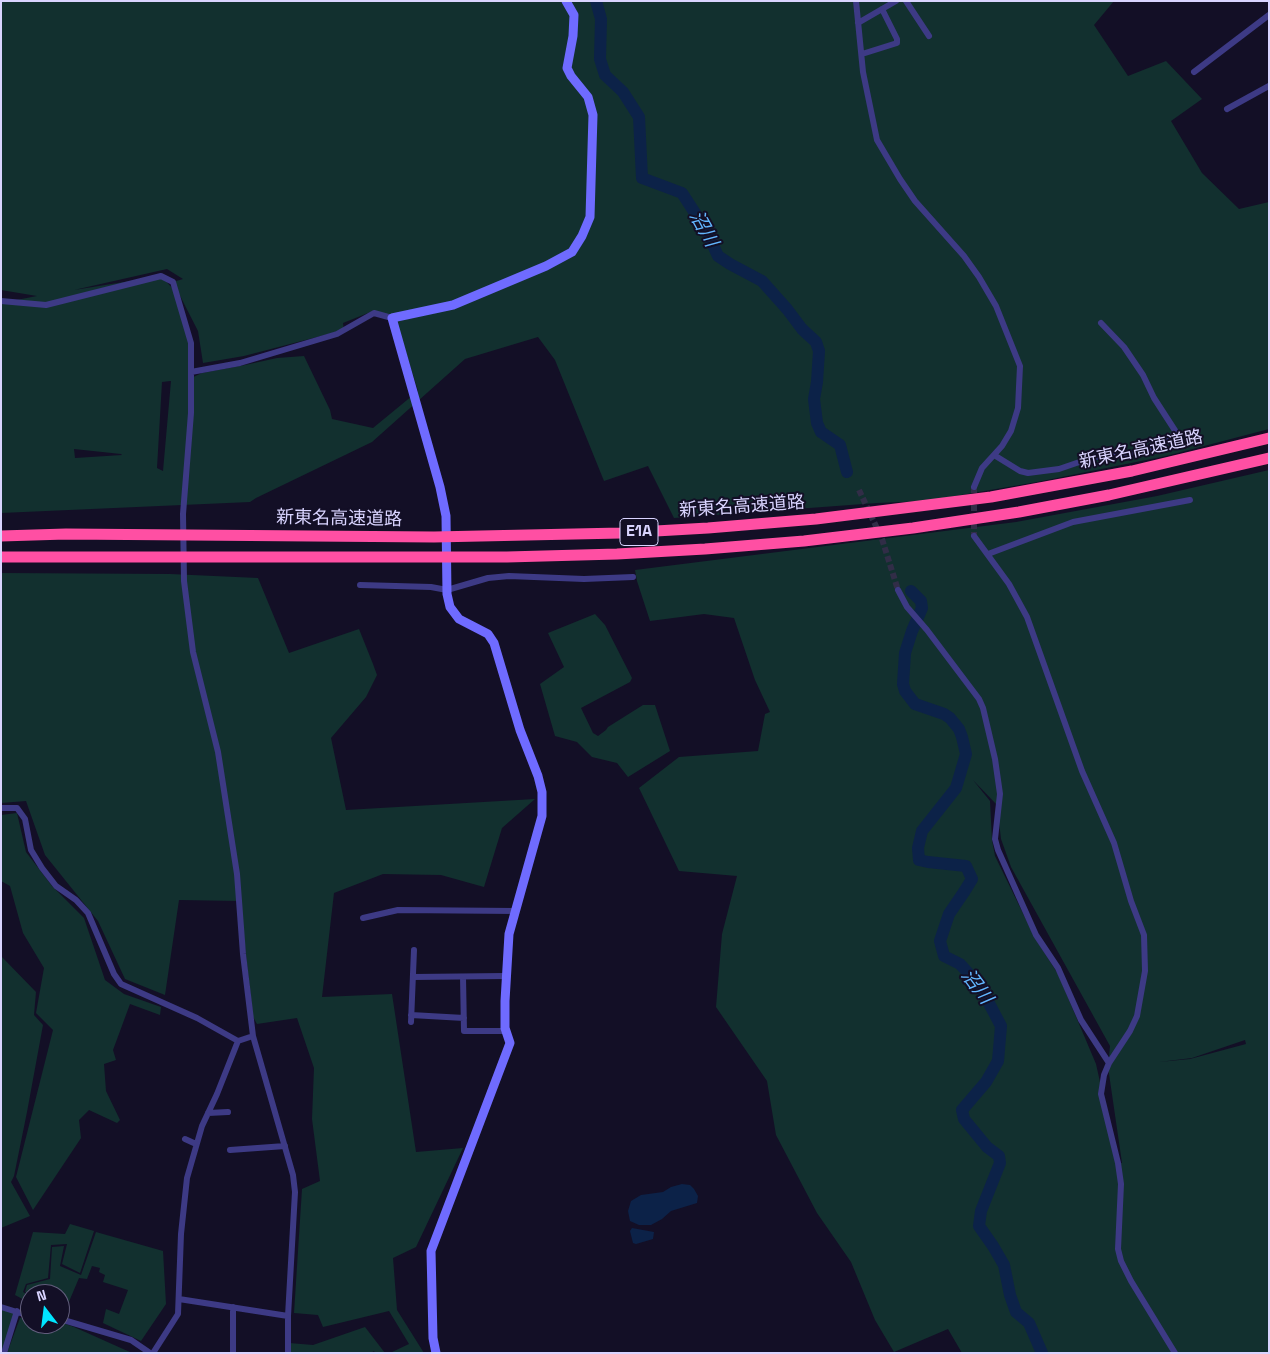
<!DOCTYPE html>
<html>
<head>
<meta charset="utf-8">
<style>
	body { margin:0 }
	#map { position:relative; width:1270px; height:1354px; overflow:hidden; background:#130f26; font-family:"Space Grotesk",sans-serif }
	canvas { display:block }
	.frame { position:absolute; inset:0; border:2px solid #d9d4ff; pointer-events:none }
	.north { position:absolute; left:20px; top:1284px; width:50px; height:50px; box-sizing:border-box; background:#130f26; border:1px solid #625e7d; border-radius:50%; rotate:345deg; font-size:14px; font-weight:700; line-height:20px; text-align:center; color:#d9d4ff }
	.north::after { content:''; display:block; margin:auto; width:18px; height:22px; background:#00e5ff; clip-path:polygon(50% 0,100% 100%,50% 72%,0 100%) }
</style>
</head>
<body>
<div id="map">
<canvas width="1270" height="1354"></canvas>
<div class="frame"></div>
<div class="north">N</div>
</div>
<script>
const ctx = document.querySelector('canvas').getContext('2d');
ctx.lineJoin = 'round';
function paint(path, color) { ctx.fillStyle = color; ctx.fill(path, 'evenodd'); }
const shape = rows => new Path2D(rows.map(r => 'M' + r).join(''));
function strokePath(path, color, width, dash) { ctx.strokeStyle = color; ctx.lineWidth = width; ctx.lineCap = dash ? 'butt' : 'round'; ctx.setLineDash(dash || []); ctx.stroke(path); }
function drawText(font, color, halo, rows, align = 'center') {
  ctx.font = font + ' "Space Grotesk","Noto Sans JP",sans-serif'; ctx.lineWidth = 4; ctx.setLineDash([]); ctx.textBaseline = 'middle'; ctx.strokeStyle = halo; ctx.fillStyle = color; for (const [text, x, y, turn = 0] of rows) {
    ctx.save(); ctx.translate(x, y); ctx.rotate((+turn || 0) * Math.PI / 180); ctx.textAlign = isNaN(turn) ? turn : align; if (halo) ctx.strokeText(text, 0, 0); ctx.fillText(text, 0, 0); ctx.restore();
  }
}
const green = shape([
	[1,1,1114,1,1094,25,1128,76,1166,61,1202,99,1171,121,1202,173,1239,209,1269,202,1269,429,1166,456,1037,482,926,501,877,503,674,518,648,466,604,481,555,360,538,337,465,359,372,442,256,498,250,502,1,513,1,303,37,296,1,290],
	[167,269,183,279,173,282,198,331,203,363,244,356,344,330,343,323,373,311,388,317,451,302,396,320,418,391,373,428,332,419,330,410,304,356,277,358,245,365,202,373,189,379,191,343,176,292,161,276,74,290],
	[170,381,171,381,163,471,157,468,162,382],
	[74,449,121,454,122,455,75,458],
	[1269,470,1269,1353,962,1353,948,1329,894,1352,875,1320,851,1262,817,1213,776,1135,767,1081,716,1007,722,934,737,876,679,871,639,788,679,757,758,751,765,714,770,712,755,680,734,618,704,614,650,621,637,581,635,570,1016,522,1157,496],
	[973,780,997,805,1001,839,1011,867,1110,1046,1108,1067,1122,1163,1118,1163,1096,1064,1058,974,1035,938,995,856,992,840,990,801],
	[1245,1040,1246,1044,1190,1059,1159,1062,1192,1058],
	[1,573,170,574,258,578,289,653,359,629,373,664,377,675,366,697,331,738,346,810,535,799,502,828,484,887,441,875,383,874,334,893,322,997,392,994,416,1152,463,1148,416,1247,393,1258,397,1310,424,1353,390,1353,409,1344,389,1311,323,1327,318,1315,294,1313,302,1189,320,1181,312,1119,314,1068,297,1018,257,1024,253,1017,240,901,179,900,165,995,125,979,98,921,45,855,26,801,1,803],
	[595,614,605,625,632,678,630,682,581,708,593,733,598,736,606,730,608,727,643,705,655,705,670,751,628,777,617,763,592,757,577,742,555,736,540,684,564,667,548,633],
	[17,813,26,852,52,886,84,918,105,980,124,994,161,1007,160,1015,130,1004,113,1050,116,1060,104,1064,106,1091,120,1120,117,1123,89,1110,79,1120,81,1138,33,1210,16,1177,53,1030,36,1013,44,968,23,933,10,886,1,881,1,815],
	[1,956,36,992,34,1015,43,1025,27,1112,14,1176,11,1182,30,1216,1,1228],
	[70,1224,94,1231,80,1273,62,1264,67,1244,51,1245,48,1278,26,1284,23,1292,30,1296,30,1303,15,1295,33,1232,65,1234],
	[96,1232,163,1251,166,1304,141,1341,103,1323,106,1309,119,1314,128,1290,103,1282,105,1275,99,1272,100,1268,92,1266,87,1279,79,1278,68,1304,60,1301,60,1294,30,1294,25,1292,27,1285,50,1279,52,1247,64,1246,60,1266,81,1275],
	[1,1309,19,1315,1,1353],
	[20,1318,30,1318,30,1324,60,1324,60,1322,74,1327,132,1353,7,1353],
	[365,1327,385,1353,375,1353,374,1351,371,1353,290,1353,289,1343,313,1345]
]);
const water = shape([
	[682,1184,690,1185,694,1189,698,1196,697,1203,671,1211,662,1219,651,1225,639,1225,630,1221,628,1211,631,1201,641,1195,663,1192,671,1187],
	[632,1228,654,1232,653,1239,636,1244,633,1243,630,1231]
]);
const river = shape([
	[596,1,601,19,600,59,605,75,623,92,639,117,642,178,682,193,706,230,718,256,730,264,762,281,787,309,802,329,816,342,819,351,817,382,814,399,817,423,821,432,840,445,847,472],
	[911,591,921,601,922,608,912,631,905,653,903,684,905,691,915,704,944,714,950,718,959,729,962,737,966,754,956,788,922,831,918,848,919,860,928,862,966,866,972,879,964,892,949,914,940,941,944,956,960,964,980,986,1001,1026,998,1061,986,1082,962,1110,964,1119,987,1147,999,1156,1000,1163,981,1211,979,1226,993,1246,1004,1265,1010,1295,1016,1312,1029,1323,1042,1353]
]);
const streetTunnel = shape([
	[974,487,974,536],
	[859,490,882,539,898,590]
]);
const street = shape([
	[856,1,863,72,877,140,900,179,915,201,964,256,979,277,996,306,1020,366,1018,408,1011,431,1002,446,982,468,974,487],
	[906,1,929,36],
	[858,23,896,1],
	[862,54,897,43,897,39,882,9],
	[1194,72,1269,15],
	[1227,109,1269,86],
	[1,301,46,305,161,276,173,282,191,343,191,372],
	[994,455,1020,471,1028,473,1059,469,1094,457,1124,455,1141,452,1168,441,1176,432,1154,398,1143,375,1124,347,1101,323],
	[974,536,1009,584,1027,617,1082,771,1114,843,1131,901,1144,935,1145,971,1137,1016,1130,1031,1109,1063,1104,1075,1101,1094,1118,1163,1121,1184,1118,1249,1121,1261,1131,1281,1175,1353],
	[988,554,1073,522,1190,500],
	[360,585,431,587,447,590,488,578,509,576,584,579,633,577],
	[898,590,907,607,927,630,979,699,983,708,995,759,1000,794,995,839,998,850,1036,935,1058,968,1081,1020,1109,1063],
	[1,808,17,808,25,819,31,850,42,868,56,886,76,900,88,913,114,974,121,984,197,1018,238,1041,253,1036],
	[363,918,398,910,516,911],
	[413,977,505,976],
	[463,977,464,1031,506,1031],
	[411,1015,464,1018],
	[411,1022,414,950],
	[208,1113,228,1112],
	[185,1139,196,1144],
	[230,1150,285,1146],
	[179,1299,288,1316],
	[1,1307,30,1316],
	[233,1307,233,1353],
	[60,1319,131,1340,150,1353],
	[4,1353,17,1311],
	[153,1353,178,1314,181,1234,187,1178,202,1126,217,1094,238,1041],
	[288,1353,288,1316,295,1192,293,1175,253,1036,243,954,237,874,218,752,193,652,184,581,183,514,191,413,191,372,240,363,337,334,374,313,392,318]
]);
const secondary = shape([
	[436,1353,433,1338,431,1251,510,1043,505,1028,505,1001,509,934,542,816,542,792,538,776,520,730,494,643,488,634,459,619,450,607,447,594,446,516,440,487,392,318,453,305,546,266,572,252,582,236,590,217,593,115,588,97,571,76,567,68,573,36,574,15,566,1]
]);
const highway = shape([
	[1,536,66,534,434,537,621,533,708,528,816,519,991,497,1132,471,1269,438],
	[1,557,507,557,617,554,705,549,804,541,913,528,1019,512,1109,495,1269,458]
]);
const shields = [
	[639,532,38]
];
const shieldNames = [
	["E1A",639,532]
];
const streetNames = [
	["新東名高速道路",1141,450,-12],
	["新東名高速道路",742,507,-4],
	["新東名高速道路",339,519,1]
];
const waterNames = [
	["沼川",703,229,61],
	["沼川",976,987,53]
];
paint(green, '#12302f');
paint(water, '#0c2248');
strokePath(river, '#0c2248', 12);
strokePath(streetTunnel, '#312d47', 6, [6, 3]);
strokePath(street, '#3d3a85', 6);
strokePath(secondary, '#6f6bff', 9);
strokePath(highway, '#ff4fa3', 11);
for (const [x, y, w] of shields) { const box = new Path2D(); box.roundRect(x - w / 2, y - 13.5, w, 27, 4); ctx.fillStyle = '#130f26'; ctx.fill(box); strokePath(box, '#d9d4ff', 1); }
drawText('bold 16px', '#d9d4ff', null, shieldNames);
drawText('18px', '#d9d4ff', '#130f26', streetNames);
drawText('italic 19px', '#62b6ff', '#130f26', waterNames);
</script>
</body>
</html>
